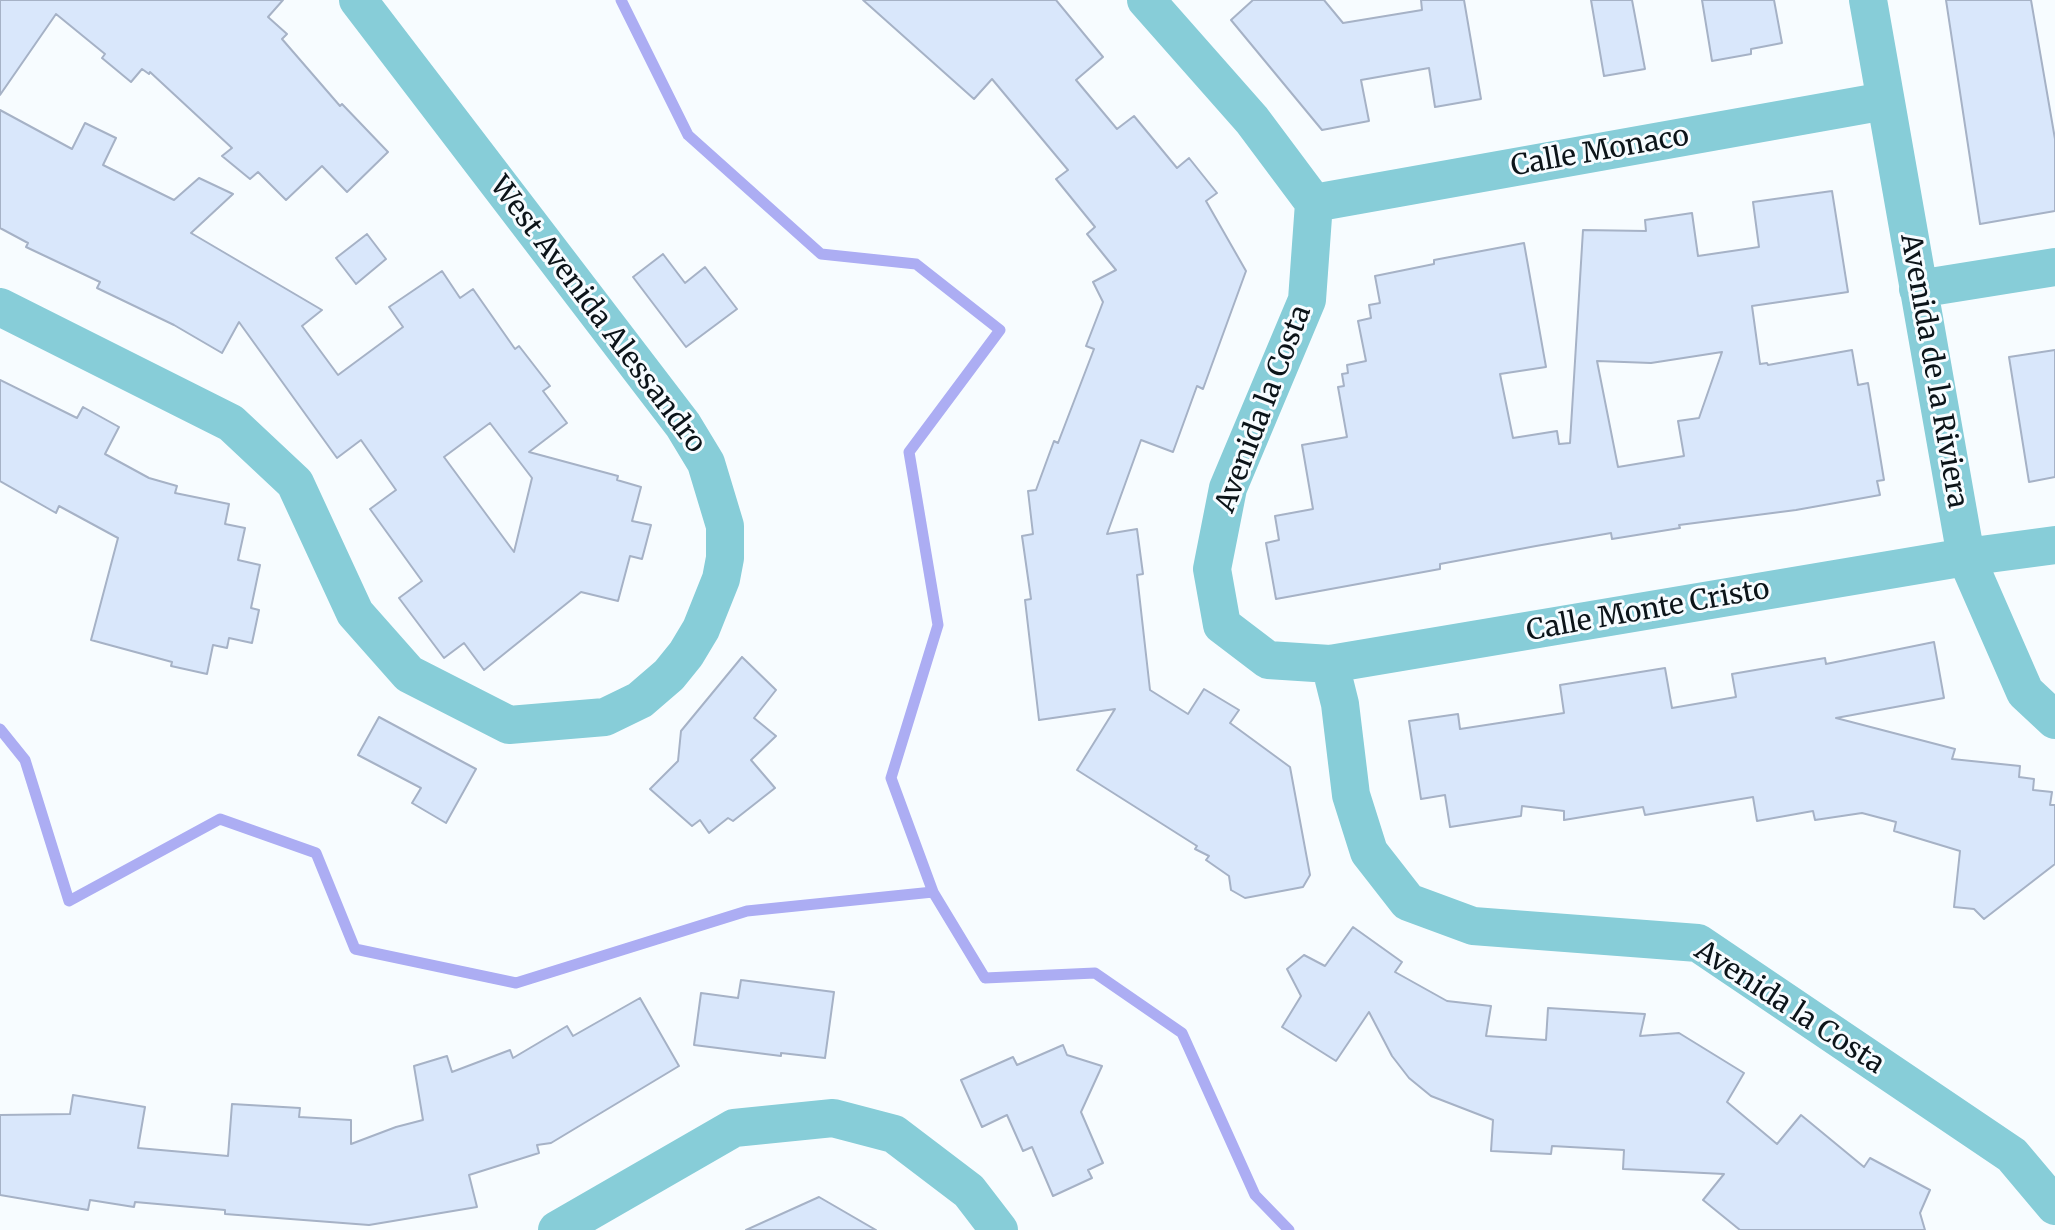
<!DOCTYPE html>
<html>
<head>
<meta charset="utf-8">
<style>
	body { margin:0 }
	canvas { display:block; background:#f7fcff }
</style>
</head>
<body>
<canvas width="2055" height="1230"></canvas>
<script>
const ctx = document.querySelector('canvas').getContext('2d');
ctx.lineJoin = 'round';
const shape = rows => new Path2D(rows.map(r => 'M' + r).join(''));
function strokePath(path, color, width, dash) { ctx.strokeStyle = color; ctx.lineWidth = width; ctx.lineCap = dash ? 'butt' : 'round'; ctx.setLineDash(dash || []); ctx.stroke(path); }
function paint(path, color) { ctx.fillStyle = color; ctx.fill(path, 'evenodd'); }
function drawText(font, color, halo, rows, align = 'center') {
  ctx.font = font + ' Merriweather,serif'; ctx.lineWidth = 6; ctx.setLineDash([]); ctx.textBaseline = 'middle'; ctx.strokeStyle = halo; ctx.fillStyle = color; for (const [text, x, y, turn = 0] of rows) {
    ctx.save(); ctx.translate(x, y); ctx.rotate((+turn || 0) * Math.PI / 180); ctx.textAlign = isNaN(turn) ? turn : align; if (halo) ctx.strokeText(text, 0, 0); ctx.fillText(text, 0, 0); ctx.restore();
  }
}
const stream = shape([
	[621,0,688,135,821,254,916,264,1000,330,909,452,938,625,891,778,933,892],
	[0,729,25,760,69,901,220,819,316,853,355,949,516,983,747,911,933,892,985,978,1095,973,1182,1033,1255,1195,1289,1230]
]);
const building = shape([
	[0,0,283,0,268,17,287,34,282,39,340,106,342,104,388,152,347,192,322,166,286,200,258,172,250,179,222,156,232,148,150,72,149,74,142,69,131,82,102,58,105,54,56,14,0,95,0,0],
	[863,0,1056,0,1103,57,1076,80,1117,129,1134,116,1177,168,1189,158,1217,193,1206,201,1246,271,1203,389,1197,386,1173,452,1141,440,1107,534,1137,529,1143,574,1137,575,1150,690,1188,714,1204,689,1239,710,1230,723,1290,767,1310,875,1303,887,1245,898,1231,890,1229,876,1206,860,1209,856,1195,849,1197,846,1077,770,1115,709,1039,720,1025,600,1031,599,1022,536,1033,534,1028,491,1036,490,1054,441,1058,443,1094,349,1086,346,1103,302,1093,282,1116,270,1087,234,1095,227,1056,179,1068,170,992,79,974,99,863,0],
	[1253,0,1324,0,1343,23,1422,10,1421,0,1464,0,1481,99,1435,107,1429,68,1361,80,1369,121,1322,130,1231,20,1253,0],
	[1591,0,1632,0,1645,69,1604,76,1591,0],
	[1702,0,1774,0,1782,43,1751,49,1751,54,1712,61,1702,0],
	[1946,0,2031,0,2055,139,2055,211,1980,224,1946,0],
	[0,110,72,149,85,123,116,138,103,165,174,200,199,178,233,194,191,233,322,310,302,326,338,375,403,327,389,307,442,271,460,298,473,289,515,349,519,346,550,386,543,391,567,423,529,452,618,476,617,480,641,487,632,521,651,525,642,559,630,556,618,601,581,592,484,670,464,643,444,658,399,598,422,581,370,509,396,490,361,440,337,458,239,322,222,353,174,325,97,288,100,282,26,247,28,243,0,228,0,110],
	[490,423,532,478,514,552,444,457,490,423],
	[1832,191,1848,292,1752,306,1760,364,1767,363,1768,365,1852,350,1858,385,1868,383,1884,480,1877,481,1880,495,1796,510,1679,525,1680,528,1612,539,1611,533,1536,546,1440,564,1440,569,1276,599,1266,543,1279,540,1275,516,1313,509,1302,445,1347,437,1338,387,1344,386,1342,374,1348,373,1347,365,1366,361,1358,321,1371,318,1369,305,1380,303,1375,276,1434,264,1434,260,1524,243,1546,367,1500,374,1513,438,1557,431,1559,444,1570,443,1583,230,1646,231,1645,220,1692,213,1698,256,1759,247,1753,202,1832,191],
	[1722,352,1699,418,1678,421,1684,456,1618,467,1597,361,1651,363,1722,352],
	[367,234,386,259,356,284,336,258,367,234],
	[663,254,685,283,705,267,737,309,686,347,633,277,663,254],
	[2055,350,2055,477,2029,482,2009,357,2055,350],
	[0,380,77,418,83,407,119,427,105,454,149,478,177,486,175,493,229,504,225,524,245,528,238,560,260,565,251,608,259,610,252,643,229,638,227,648,213,645,207,674,171,666,172,662,91,640,118,538,59,506,56,513,0,481,0,380],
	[1934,642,1944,698,1836,718,1955,749,1952,759,2020,766,2019,777,2034,779,2033,790,2052,792,2050,805,2055,805,2055,864,1984,919,1974,909,1954,907,1960,851,1894,831,1896,822,1862,813,1815,820,1813,811,1757,821,1753,797,1645,815,1643,807,1564,820,1564,811,1522,806,1521,816,1450,827,1445,795,1421,799,1409,721,1458,714,1460,729,1564,713,1560,685,1665,668,1672,708,1736,697,1732,674,1825,658,1826,664,1934,642],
	[742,657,776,690,754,718,776,736,751,760,775,788,733,821,728,818,709,833,700,820,692,826,650,789,678,761,681,731,742,657],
	[379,717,476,769,446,823,412,803,421,788,358,755,379,717],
	[1353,927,1402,962,1395,972,1447,1001,1491,1006,1486,1036,1546,1040,1548,1008,1645,1014,1640,1036,1679,1033,1744,1073,1727,1102,1777,1144,1801,1115,1864,1167,1870,1158,1930,1190,1920,1213,1925,1230,1740,1230,1703,1200,1724,1174,1623,1169,1624,1150,1552,1146,1551,1154,1491,1151,1493,1120,1431,1096,1409,1078,1392,1056,1369,1012,1336,1061,1282,1027,1301,996,1287,969,1304,955,1325,966,1353,927],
	[741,980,834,992,825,1058,781,1053,781,1056,694,1045,701,993,738,998,741,980],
	[640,998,679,1066,551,1143,537,1145,539,1153,469,1175,477,1207,369,1225,225,1214,225,1210,135,1202,134,1207,90,1200,88,1210,0,1195,0,1115,70,1114,73,1095,145,1107,138,1148,228,1156,232,1104,300,1108,299,1117,351,1120,351,1144,396,1127,423,1120,414,1066,447,1056,452,1072,510,1050,513,1058,567,1026,573,1036,640,998],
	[1063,1045,1067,1055,1102,1066,1081,1112,1103,1163,1088,1170,1092,1178,1053,1196,1032,1147,1023,1151,1007,1115,982,1127,961,1080,1013,1057,1017,1065,1063,1045],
	[819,1197,876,1230,746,1230,819,1197]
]);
const minor = shape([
	[1146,0,1252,120,1314,203,1307,300,1228,488,1212,569,1222,625,1268,660,1330,664,1340,704,1351,795,1369,852,1408,902,1473,926,1698,943,2012,1155,2055,1206],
	[1868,0,1966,557,2025,692,2055,720],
	[1314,203,1885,101],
	[1918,289,2055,267],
	[0,307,231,423,295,483,355,613,409,674,509,725,605,717,640,700,669,675,686,654,701,629,721,579,725,558,725,526,706,463,683,425,358,0],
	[1330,664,1966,557,2055,545],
	[557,1230,734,1128,833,1118,894,1134,969,1191,999,1230]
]);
const streetNames = [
	["Calle Monaco",1600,152,-10],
	["West Avenida Alessandro",597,315,53],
	["Avenida de la Riviera",1933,371,80],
	["Avenida la Costa",1264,409,-69],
	["Calle Monte Cristo",1648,611,-10],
	["Avenida la Costa",1789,1008,33]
];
strokePath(stream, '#acadf3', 11);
paint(building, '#d9e7fb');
strokePath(building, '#a6b2c6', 2);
strokePath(minor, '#87cdd8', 38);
drawText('28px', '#0c1419', '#f7fcff', streetNames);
</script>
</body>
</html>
